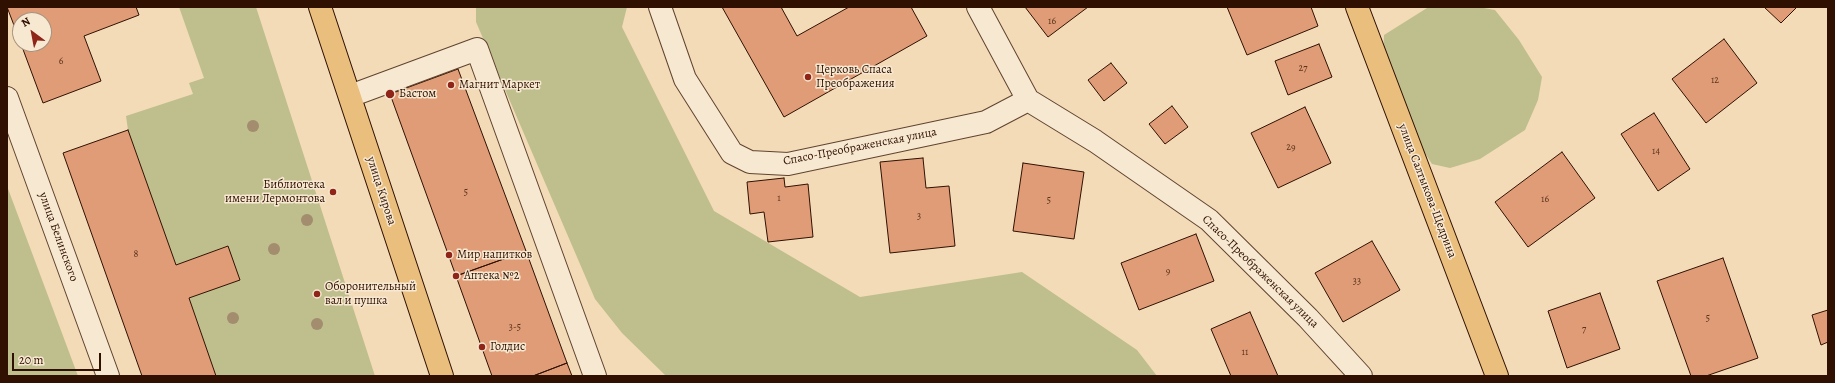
<!DOCTYPE html>
<html>
<head>
<meta charset="utf-8">
<style>
	body { margin:0 }
	#map { position:relative; width:1835px; height:383px; overflow:hidden; background:#f3dbb8; font-family:Alegreya,serif }
	canvas { display:block }
	.frame { position:absolute; inset:0; border:8px solid #2f1001; pointer-events:none }
	.north { position:absolute; left:12px; top:12px; width:40px; height:40px; box-sizing:border-box; background:#f7e8d1; border:1px solid #a7927e; border-radius:50%; rotate:328deg; font-size:11px; font-weight:700; line-height:16px; text-align:center; color:#2f1001 }
	.north::after { content:''; display:block; margin:auto; width:14px; height:18px; background:#8f2418; clip-path:polygon(50% 0,100% 100%,50% 72%,0 100%) }
	.scale { position:absolute; left:12px; top:353px; width:89px; height:18px; box-sizing:border-box; border:2px solid #2f1001; border-top:0; padding-left:5px; font-size:12px; line-height:14px; white-space:nowrap; color:#2f1001; -webkit-text-stroke:3px #f7e8d1; paint-order:stroke }
</style>
</head>
<body>
<div id="map">
<canvas width="1835" height="383"></canvas>
<div class="frame"></div>
<div class="north">N</div>
<div class="scale">20 m</div>
</div>
<script>
const ctx = document.querySelector('canvas').getContext('2d');
ctx.lineJoin = 'round';
function paint(path, color) { ctx.fillStyle = color; ctx.fill(path, 'evenodd'); }
const shape = rows => new Path2D(rows.map(r => 'M' + r).join(''));
function strokePath(path, color, width, dash) { ctx.strokeStyle = color; ctx.lineWidth = width; ctx.lineCap = dash ? 'butt' : 'round'; ctx.setLineDash(dash || []); ctx.stroke(path); }
function drawText(font, color, halo, rows, align = 'center') {
  ctx.font = font + ' Alegreya,serif'; ctx.lineWidth = 3; ctx.setLineDash([]); ctx.textBaseline = 'middle'; ctx.strokeStyle = halo; ctx.fillStyle = color; for (const [text, x, y, turn = 0] of rows) {
    ctx.save(); ctx.translate(x, y); ctx.rotate((+turn || 0) * Math.PI / 180); ctx.textAlign = isNaN(turn) ? turn : align; if (halo) ctx.strokeText(text, 0, 0); ctx.fillText(text, 0, 0); ctx.restore();
  }
}
const green = shape([
	[179,7,256,7,375,376,216,376,189,298,240,280,227,246,176,265,128,130,126,116,193,94,189,83,204,78],
	[476,7,627,7,622,27,714,211,860,297,1022,272,1137,350,1157,376,666,376,622,333,595,299,476,22],
	[1478,7,1495,10,1519,40,1542,77,1538,100,1525,130,1480,159,1450,168,1432,164,1417,141,1383,58,1384,35,1427,8],
	[7,186,78,376,7,376]
]);
const building = shape([
	[7,7,136,7,139,15,84,36,101,81,43,103,21,44,44,44,44,20,20,20,20,41,7,7],
	[722,7,781,7,797,36,849,7,911,7,927,36,784,117,722,7],
	[1025,7,1088,7,1048,37,1025,7],
	[1227,7,1311,7,1318,26,1247,55,1227,7],
	[1764,7,1797,7,1781,23,1764,7],
	[1724,39,1757,83,1706,123,1672,79,1724,39],
	[1319,44,1332,77,1288,95,1275,61,1319,44],
	[1111,63,1127,83,1104,101,1088,80,1111,63],
	[458,69,526,251,456,276,390,94,458,69],
	[1172,106,1188,127,1165,144,1149,124,1172,106],
	[1305,107,1331,163,1278,188,1251,133,1305,107],
	[1654,113,1690,169,1658,191,1621,134,1654,113],
	[128,130,176,265,228,246,240,280,189,298,216,376,142,376,63,153,128,130],
	[1562,152,1595,198,1528,247,1495,202,1562,152],
	[923,158,926,188,949,186,955,246,890,253,880,162,923,158],
	[1023,163,1084,172,1074,239,1013,231,1023,163],
	[784,178,785,187,808,184,813,237,768,242,764,212,750,214,747,182,784,178],
	[1196,234,1214,281,1139,310,1121,263,1196,234],
	[1372,241,1400,290,1343,322,1315,273,1372,241],
	[526,251,567,363,533,376,492,376,456,276,526,251],
	[1723,258,1758,358,1706,376,1691,376,1657,281,1723,258],
	[1600,293,1620,349,1567,368,1548,311,1600,293],
	[1828,310,1828,342,1821,345,1812,315,1828,310],
	[1250,312,1278,376,1231,376,1211,329,1250,312],
	[567,363,572,376,533,376,567,363]
]);
const minor = shape([
	[660,7,685,79,732,153,750,162,788,164,986,122,1028,100],
	[978,7,1028,100,1095,141,1209,220,1308,318,1361,376],
	[350,96,477,49,595,376],
	[7,98,108,376]
]);
const major = shape([
	[320,7,442,376],
	[1357,7,1497,376]
]);
const trees = [
	[253,126],
	[307,220],
	[274,249],
	[233,318],
	[317,324]
];
const markers = [
	[808,77,4,"#8f2418"],
	[451,85,4,"#8f2418"],
	[390,94,5,"#8f2418"],
	[333,192,4,"#8f2418"],
	[449,255,4,"#8f2418"],
	[456,276,4,"#8f2418"],
	[317,294,4,"#8f2418"],
	[482,347,4,"#8f2418"]
];
const numberNames = [
	["16",1052,22],
	["6",61,62],
	["27",1303,69],
	["12",1715,81],
	["29",1291,148],
	["14",1656,152],
	["5",466,193],
	["1",779,199],
	["16",1545,200],
	["5",1049,201],
	["3",919,217],
	["8",136,255],
	["9",1168,272],
	["33",1357,282],
	["5",1708,319],
	["3-5",515,328],
	["7",1584,330],
	["11",1245,353]
];
const poiNames = [
	["Церковь Спаса",816,70],
	["Преображения",816,84],
	["Магнит Маркет",459,85],
	["Бастом",399,94],
	["Библиотека",325,185,"right"],
	["имени Лермонтова",325,199,"right"],
	["Мир напитков",457,255],
	["Аптека №2",464,276],
	["Оборонительный",325,287],
	["вал и пушка",325,301],
	["Голдис",490,347]
];
const streetNames = [
	["Спасо-Преображенская улица",860,147,-11],
	["улица Кирова",381,191,72],
	["улица Салтыкова-Щедрина",1427,191,69],
	["улица Белинского",58,237,70],
	["Спасо-Преображенская улица",1260,272,44]
];
paint(green, '#bebf8d');
paint(building, '#df9c76');
strokePath(building, '#2f1001', 1);
strokePath(minor, '#60432f', 24);
strokePath(major, '#2f1001', 24);
strokePath(minor, '#f7e8d1', 22);
strokePath(major, '#eabe7c', 22);
ctx.fillStyle = '#a38d6e';
for (const [x, y] of trees) { ctx.beginPath(); ctx.arc(x, y, 6, 0, 2 * Math.PI); ctx.fill(); }
for (const [x, y, r, color] of markers) { const dot = new Path2D(); dot.arc(x, y, r, 0, 2 * Math.PI); ctx.fillStyle = color; ctx.fill(dot); strokePath(dot, '#f7e8d1', 1.5); }
drawText('10px', '#5b331e', null, numberNames);
drawText('12px', '#2f1001', '#f7e8d1', poiNames, 'left');
drawText('12px', '#2f1001', '#f7e8d1', streetNames);
</script>
</body>
</html>
